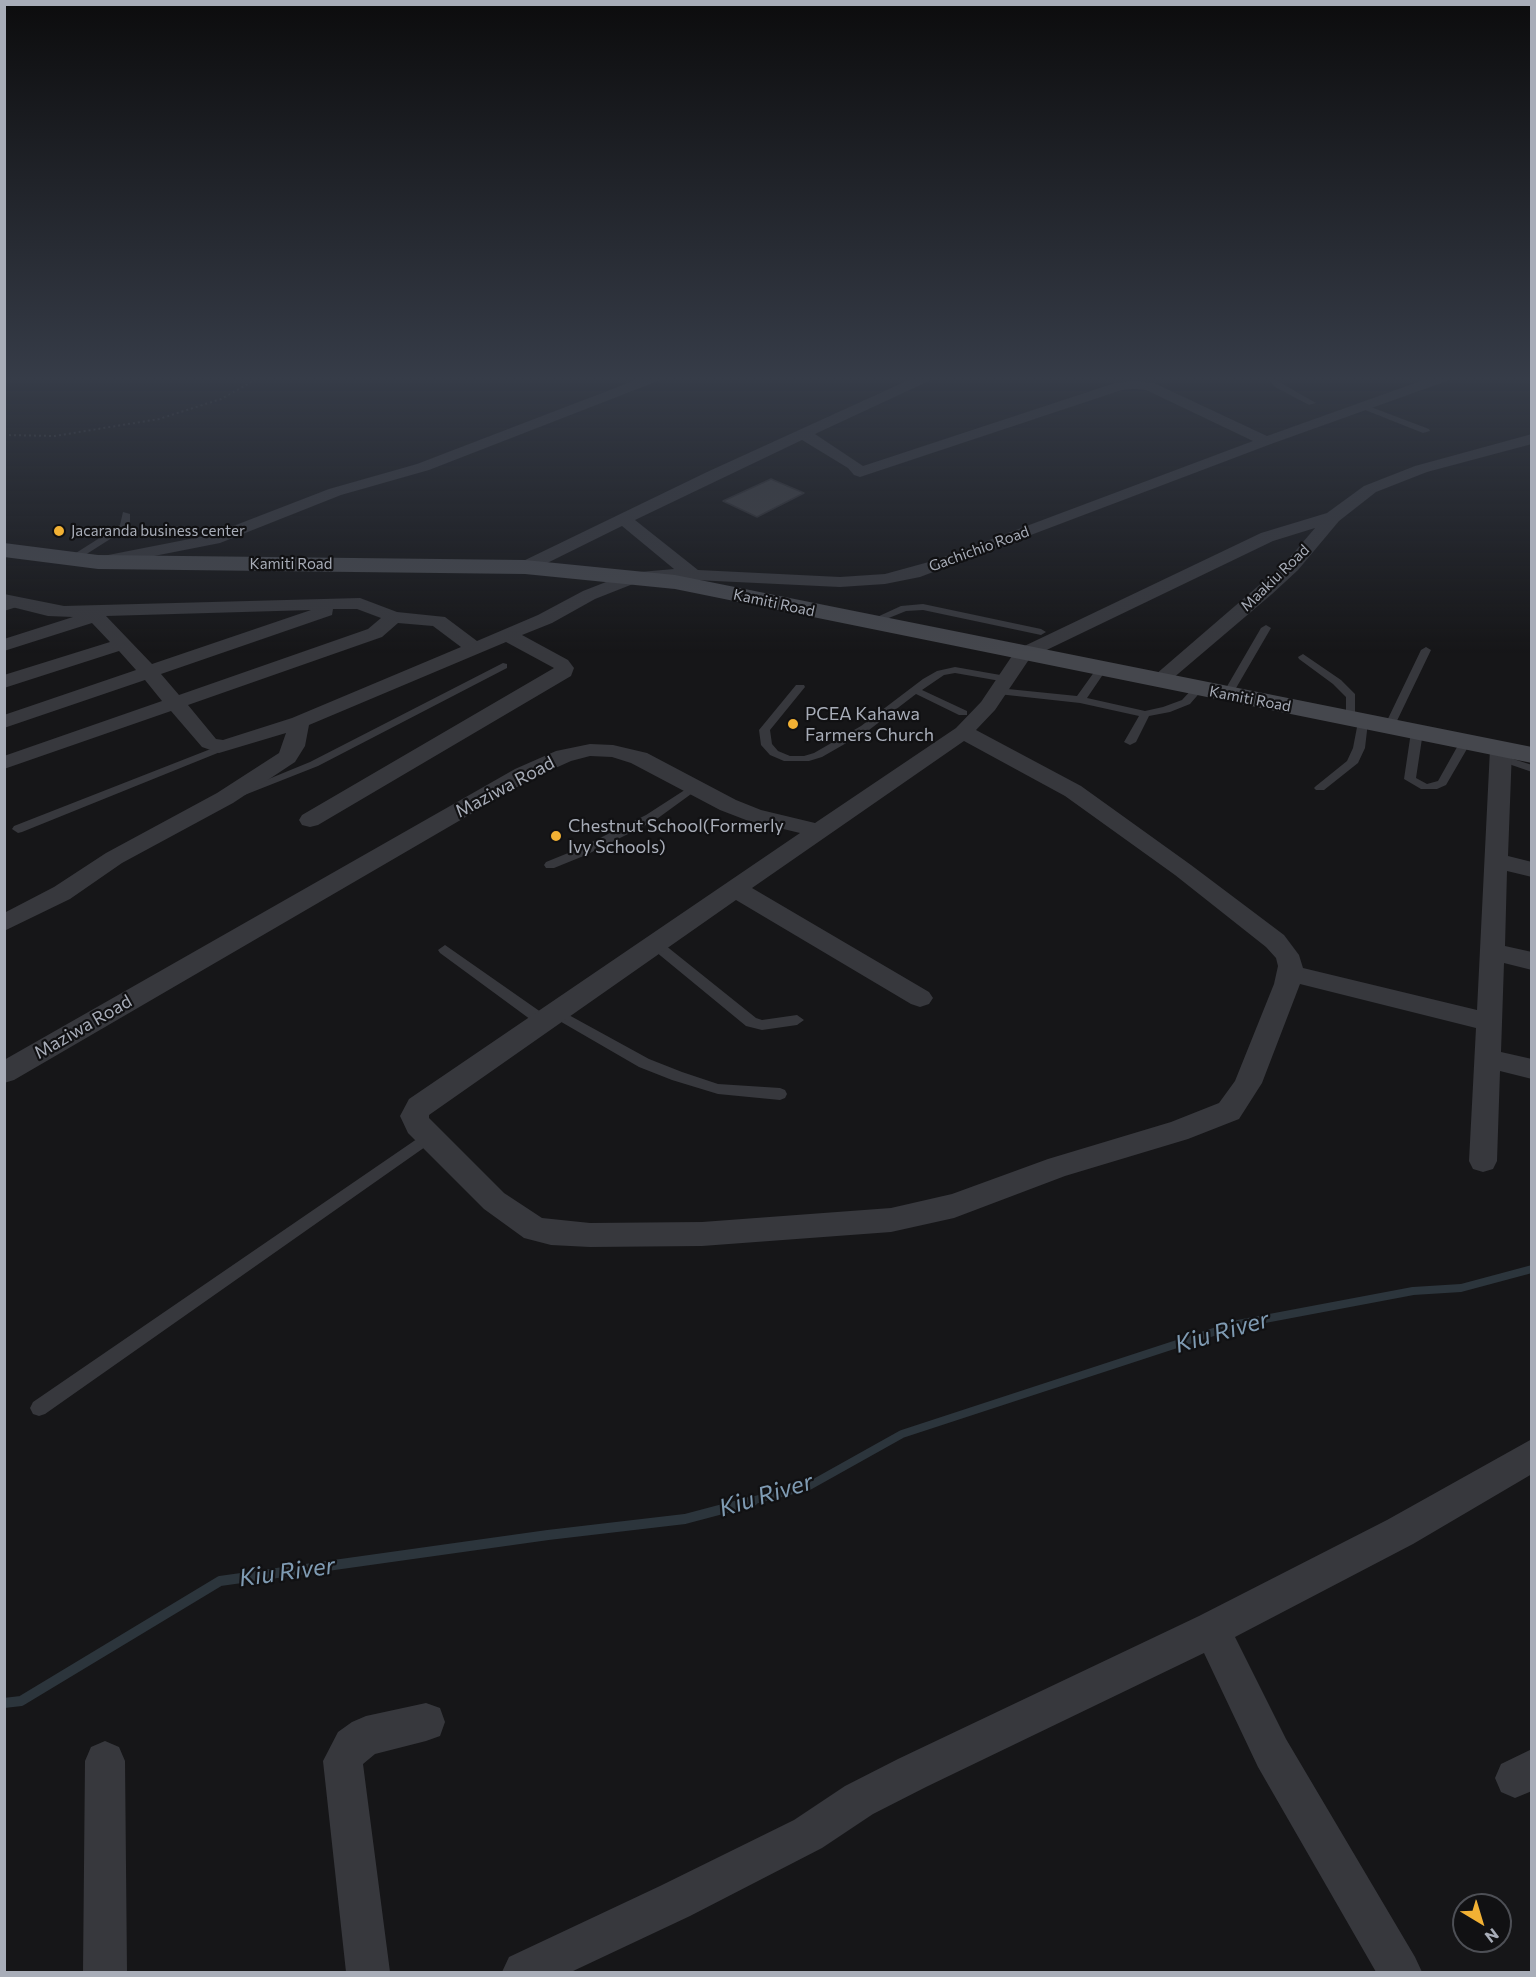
<!DOCTYPE html>
<html>
<head>
<meta charset="utf-8">
<style>
	body { margin:0 }
	#map { position:relative; width:1536px; height:1977px; overflow:hidden; background:#161618; font-family:Commissioner,sans-serif }
	canvas { display:block }
	.frame { position:absolute; inset:0; border:6px solid #a8adb8; pointer-events:none }
	.north { position:absolute; left:1452px; top:1893px; width:60px; height:60px; box-sizing:border-box; background:#111113; border:2px solid #4d4f55; border-radius:50%; rotate:142deg; font-size:16px; font-weight:700; line-height:24px; text-align:center; color:#a8adb8 }
	.north::after { content:''; display:block; margin:auto; width:21px; height:27px; background:#f2b134; clip-path:polygon(50% 0,100% 100%,50% 72%,0 100%) }
</style>
</head>
<body>
<div id="map">
<canvas width="1536" height="1977"></canvas>
<div class="frame"></div>
<div class="north">N</div>
</div>
<script>
const ctx = document.querySelector('canvas').getContext('2d');
ctx.lineJoin = 'round';
const shape = rows => new Path2D(rows.map(r => 'M' + r).join(''));
function strokePath(path, color, width, dash) { ctx.strokeStyle = color; ctx.lineWidth = width; ctx.lineCap = dash ? 'butt' : 'round'; ctx.setLineDash(dash || []); ctx.stroke(path); }
function paint(path, color) { ctx.fillStyle = color; ctx.fill(path, 'evenodd'); }
function drawText(font, color, halo, rows, align = 'center') {
  ctx.font = font + ' Commissioner,sans-serif'; ctx.lineWidth = 4.5; ctx.setLineDash([]); ctx.textBaseline = 'middle'; ctx.strokeStyle = halo; ctx.fillStyle = color; for (const [text, x, y, turn = 0] of rows) {
    ctx.save(); ctx.translate(x, y); ctx.rotate((+turn || 0) * Math.PI / 180); ctx.textAlign = isNaN(turn) ? turn : align; if (halo) ctx.strokeText(text, 0, 0); ctx.fillText(text, 0, 0); ctx.restore();
  }
}
const streamFar1 = shape([
	[747,1502,809,1486,902,1434,1238,1324,1413,1291,1461,1288,1532,1269]
]);
const stream = shape([
	[4,1703,21,1701,220,1581,548,1535,685,1519,753,1501]
]);
const building = shape([
	[771,479,804,493,757,517,723,501,771,479]
]);
const path = shape([
	[4,435,55,436,159,419,221,399,259,378]
]);
const lane = shape([
	[1267,378,1275,378,1281,383,1316,403,1309,405,1275,387,1267,378],
	[1363,404,1429,429,1430,431,1423,433,1360,408,1360,404,1363,404],
	[123,512,130,514,130,523,126,529,74,562,68,562,68,558,120,525,123,512],
	[20,600,25,603,23,605,4,611,4,605,20,600],
	[923,604,1041,629,1046,632,1041,635,923,610,906,611,869,626,864,623,901,606,923,604],
	[1266,625,1271,628,1232,695,1231,697,1223,697,1222,695,1261,628,1266,625],
	[1426,647,1431,650,1394,727,1393,729,1385,729,1384,727,1421,650,1426,647],
	[1303,654,1341,680,1355,694,1355,721,1347,721,1346,719,1346,697,1333,684,1299,659,1298,657,1303,654],
	[503,663,507,664,507,668,318,766,242,796,234,796,232,794,310,762,503,663],
	[955,667,1006,676,1011,679,1006,682,955,673,944,675,922,690,967,711,967,715,959,715,916,694,869,730,822,757,809,761,784,761,770,755,761,745,759,730,796,685,804,685,805,687,770,730,772,744,778,751,790,756,804,756,814,753,861,726,923,679,937,671,955,667],
	[1101,667,1106,670,1087,698,1145,711,1163,707,1182,700,1194,687,1202,687,1203,689,1190,704,1170,712,1149,716,1136,742,1130,745,1124,742,1139,716,1080,703,998,694,993,691,998,688,1077,696,1097,668,1101,667],
	[1363,719,1368,722,1365,748,1358,763,1324,790,1316,790,1314,788,1316,786,1347,761,1353,748,1358,722,1363,719],
	[1417,729,1423,732,1416,778,1427,784,1438,781,1461,740,1469,740,1471,742,1446,785,1437,789,1421,789,1404,779,1411,732,1417,729],
	[226,743,232,746,230,748,22,832,18,833,12,829,14,826,226,743],
	[1501,755,1532,765,1532,772,1497,760,1497,756,1501,755],
	[694,784,698,785,700,787,698,789,654,821,586,855,554,868,546,868,544,865,546,862,578,849,646,815,694,784],
	[655,940,660,941,756,1018,762,1020,797,1015,804,1020,797,1025,762,1030,746,1026,650,947,648,944,650,941,655,940],
	[445,945,548,1017,550,1021,548,1025,538,1025,440,953,438,950,445,945],
	[556,1008,649,1059,682,1072,718,1084,780,1088,785,1090,787,1094,785,1098,780,1100,718,1094,672,1080,639,1067,551,1016,549,1013,551,1010,556,1008],
	[430,1130,435,1132,437,1136,435,1140,45,1414,39,1416,33,1414,30,1408,33,1402,430,1130]
]);
const street = shape([
	[641,378,660,378,658,381,429,470,341,495,220,543,98,567,92,566,89,562,92,558,98,557,210,535,329,489,417,464,641,378],
	[913,378,931,378,929,381,815,434,863,466,1115,383,1134,381,1154,383,1267,436,1429,378,1449,378,1447,381,1271,444,920,577,885,584,840,587,674,579,638,582,595,599,552,623,522,635,568,660,574,668,571,676,318,825,310,827,302,825,299,820,302,815,554,668,506,642,309,725,305,746,295,762,233,803,122,863,70,899,4,931,4,913,54,887,106,853,217,793,279,753,286,733,219,753,202,747,171,711,4,769,4,756,162,701,145,680,4,728,4,715,136,670,119,651,4,688,4,675,110,642,92,623,4,651,4,639,73,617,48,616,4,605,4,594,64,606,360,598,397,612,445,617,477,641,538,615,583,591,629,573,674,569,622,526,531,571,519,571,516,567,519,563,707,472,913,378],
	[1134,389,1146,390,1253,441,936,560,885,574,840,577,698,570,635,520,802,440,848,468,854,475,860,477,1122,390,1134,389],
	[333,609,357,609,381,618,368,629,179,695,161,674,332,615,333,609],
	[311,610,152,664,106,616,311,610],
	[398,623,433,626,461,647,292,718,223,740,216,739,188,705,382,637,398,623],
	[1532,434,1532,444,1427,472,1376,492,1339,521,1298,570,1272,594,1165,685,1151,685,1148,681,1286,562,1315,528,1273,541,1030,658,995,710,976,730,1081,786,1191,865,1284,935,1299,955,1303,968,1477,1010,1490,749,1494,745,1501,743,1508,745,1512,749,1508,856,1532,862,1532,877,1507,871,1505,946,1532,952,1532,970,1504,963,1501,1052,1532,1059,1532,1079,1500,1071,1497,1161,1493,1169,1483,1172,1473,1169,1469,1161,1476,1028,1300,984,1262,1083,1239,1119,1188,1139,1065,1176,954,1218,891,1232,702,1246,590,1247,551,1245,524,1238,484,1209,408,1133,400,1116,409,1099,800,833,746,820,720,810,631,763,612,757,590,756,571,761,531,779,14,1080,4,1083,4,1060,515,769,556,751,590,744,613,745,647,753,736,800,761,810,815,823,956,728,981,702,1016,650,1261,533,1327,513,1364,486,1415,466,1532,434],
	[964,741,1065,796,1175,875,1266,947,1276,958,1278,966,1274,984,1235,1081,1219,1103,1171,1122,1048,1159,952,1194,891,1208,702,1222,590,1223,542,1218,504,1193,429,1118,429,1115,736,900,911,1004,920,1007,929,1004,933,998,929,992,752,888,964,741],
	[1532,1439,1532,1474,1413,1544,1235,1637,1286,1739,1415,1957,1422,1972,1376,1972,1258,1767,1204,1653,926,1787,873,1814,822,1848,690,1916,571,1972,502,1972,509,1957,660,1886,794,1820,845,1786,898,1759,1199,1616,1387,1520,1532,1439],
	[426,1703,440,1708,445,1722,440,1736,426,1741,375,1754,363,1764,390,1972,346,1972,323,1761,338,1732,352,1722,366,1716,426,1703],
	[105,1741,119,1747,125,1761,127,1972,83,1972,85,1761,91,1747,105,1741],
	[1532,1749,1532,1791,1515,1798,1501,1792,1495,1778,1501,1764,1532,1749]
]);
const secondary = shape([
	[4,543,98,555,525,560,675,575,1532,747,1532,763,675,589,525,574,98,569,4,557,4,543]
]);
const markers = [
	[59,531,6,"#f2b134"],
	[793,724,6,"#f2b134"],
	[556,836,6,"#f2b134"]
];
const farPoinames = [
	["Jacaranda business center",71,531]
];
const farStreetnames = [
	["Gachichio Road",979,549,-20],
	["Kamiti Road",291,564],
	["Maakiu Road",1275,578,-44],
	["Kamiti Road",774,603,12],
	["Kamiti Road",1250,699,11]
];
const poiNames = [
	["PCEA Kahawa",805,714],
	["Farmers Church",805,735],
	["Chestnut School(Formerly",568,826],
	["Ivy Schools)",568,847]
];
const streetNames = [
	["Maziwa Road",505,787,-28],
	["Maziwa Road",83,1027,-30]
];
const nearWaternames = [
	["Kiu River",1222,1332,-16],
	["Kiu River",766,1495,-17],
	["Kiu River",287,1572,-8]
];
strokePath(streamFar1, '#2c353c', 8);
strokePath(stream, '#2c353c', 10);
paint(building, '#404145');
strokePath(building, '#303034', 1.5);
strokePath(path, '#3d3f44', 2, [2, 3]);
paint(lane, '#37383d');
paint(street, '#37383d');
paint(secondary, '#45474d');
const sky = ctx.createLinearGradient(0, 0, 0, 654);
sky.addColorStop(0, '#0c0c0d');
sky.addColorStop(0.58, '#363c48');
sky.addColorStop(1, '#363c4800');
ctx.fillStyle = sky;
ctx.fillRect(0, 0, 1536, 654);
for (const [x, y, r, color] of markers) { const dot = new Path2D(); dot.arc(x, y, r, 0, 2 * Math.PI); ctx.fillStyle = color; ctx.fill(dot); strokePath(dot, '#111113', 2); }
drawText('15px', '#a8adb8', '#111113', farPoinames, 'left');
drawText('15px', '#a8adb8', '#111113', farStreetnames);
drawText('18px', '#a8adb8', '#111113', poiNames, 'left');
drawText('18px', '#a8adb8', '#111113', streetNames);
drawText('italic 24px', '#7f9bb3', '#111113', nearWaternames);
</script>
</body>
</html>
